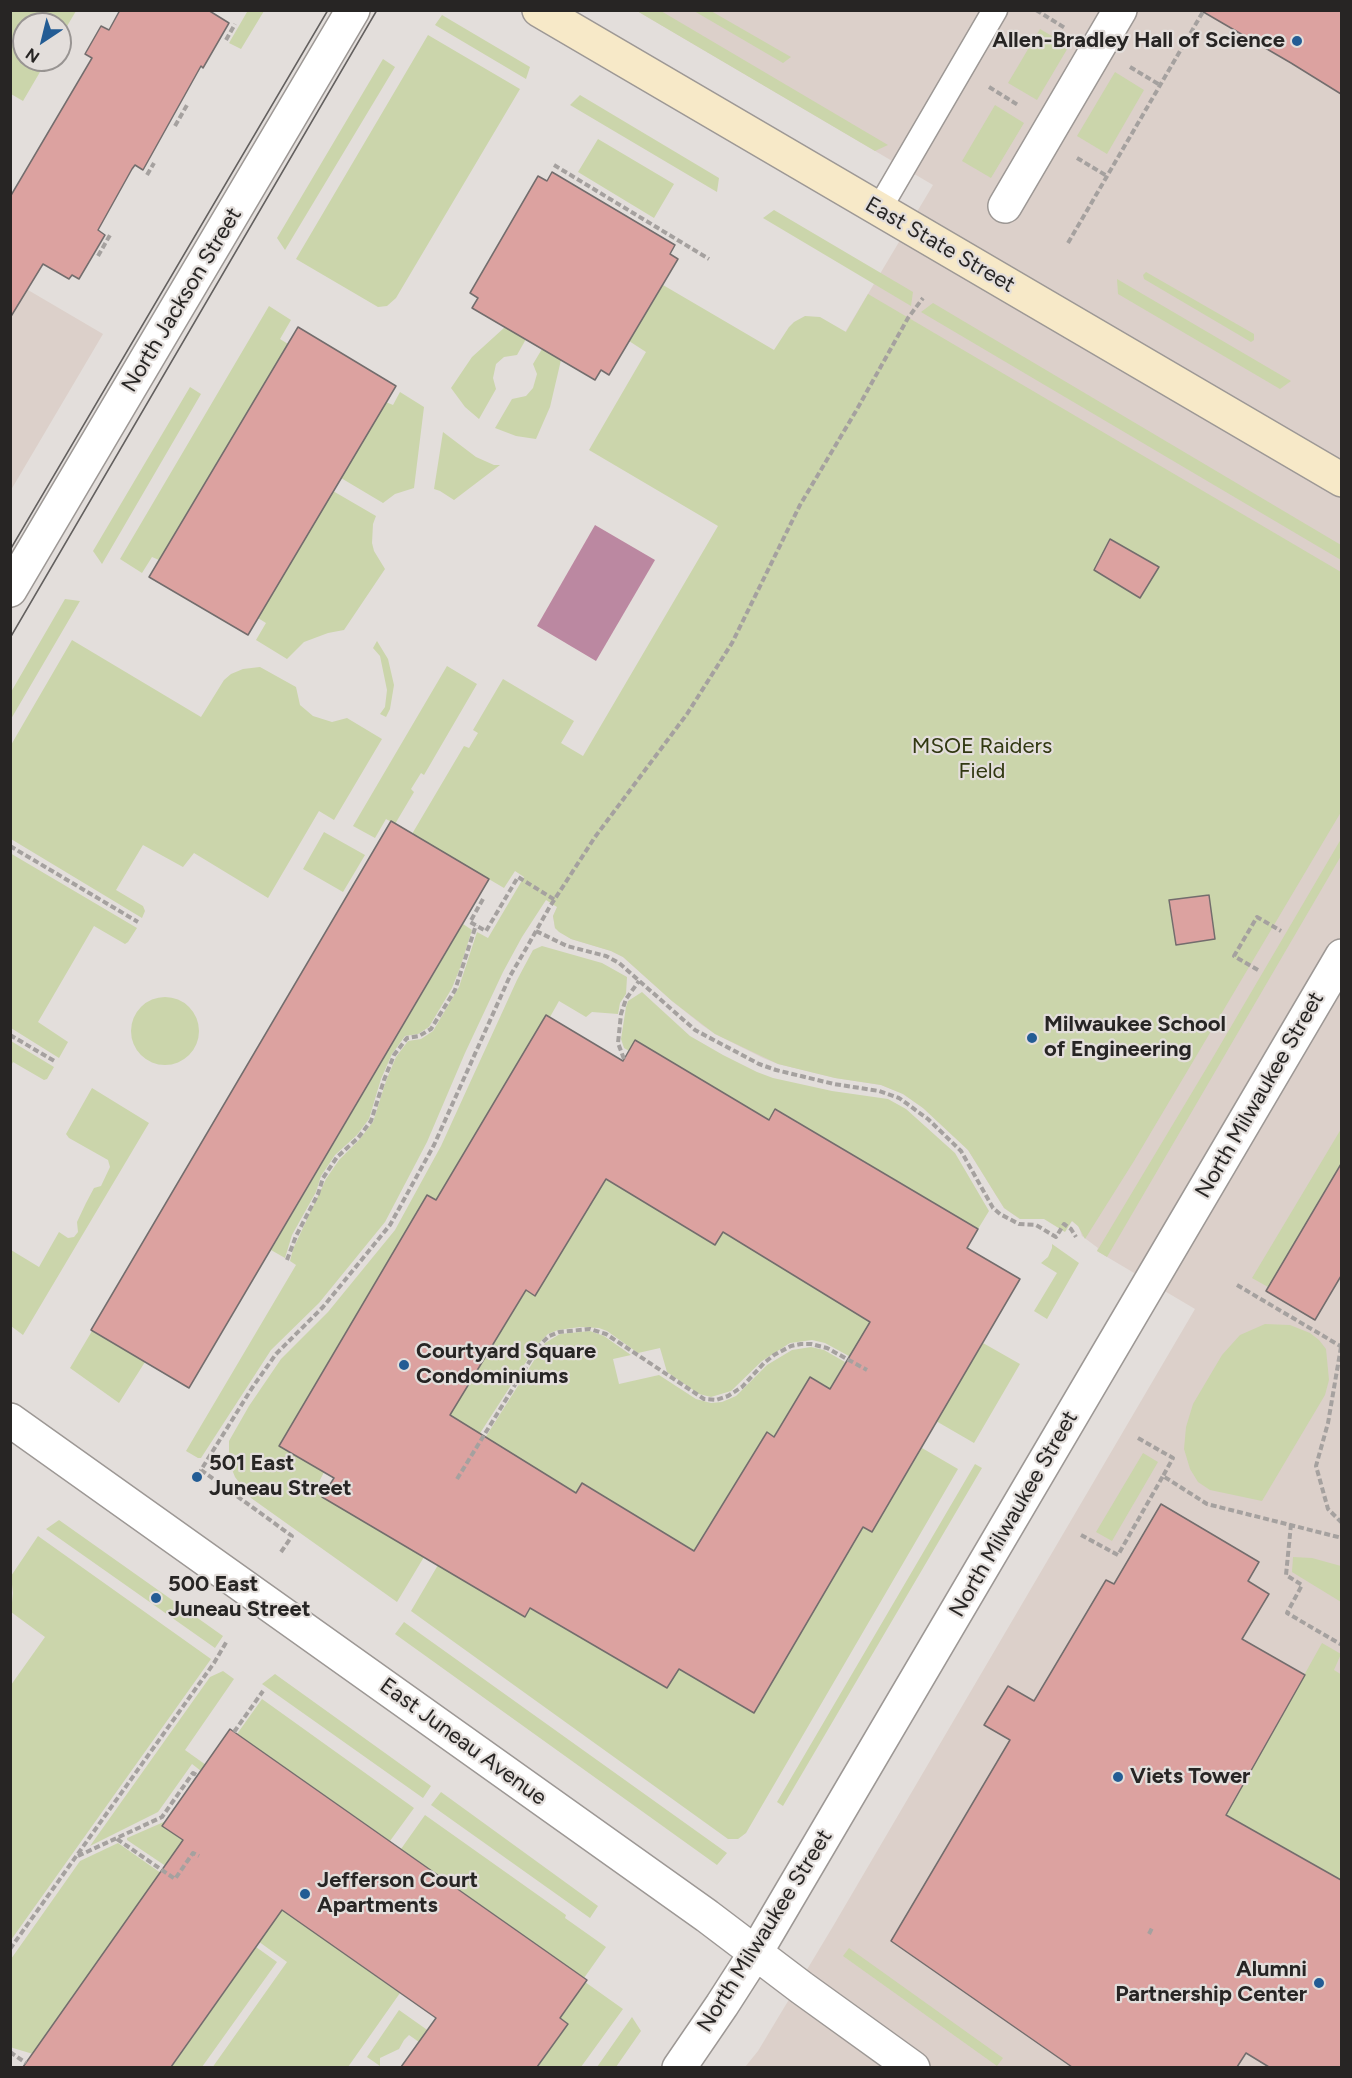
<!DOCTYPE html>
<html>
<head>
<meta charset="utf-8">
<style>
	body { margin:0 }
	#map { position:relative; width:1352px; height:2078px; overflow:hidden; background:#e3dedb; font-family:Figtree,sans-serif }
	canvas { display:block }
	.frame { position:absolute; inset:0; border:12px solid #272524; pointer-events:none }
	.north { position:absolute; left:12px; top:12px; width:60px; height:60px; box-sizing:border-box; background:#e3dedb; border:2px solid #989492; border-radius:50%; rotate:215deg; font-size:16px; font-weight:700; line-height:24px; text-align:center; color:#272524 }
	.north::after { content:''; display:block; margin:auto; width:21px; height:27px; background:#235c94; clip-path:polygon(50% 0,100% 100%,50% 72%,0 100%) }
</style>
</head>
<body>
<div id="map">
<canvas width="1352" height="2078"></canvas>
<div class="frame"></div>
<div class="north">N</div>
</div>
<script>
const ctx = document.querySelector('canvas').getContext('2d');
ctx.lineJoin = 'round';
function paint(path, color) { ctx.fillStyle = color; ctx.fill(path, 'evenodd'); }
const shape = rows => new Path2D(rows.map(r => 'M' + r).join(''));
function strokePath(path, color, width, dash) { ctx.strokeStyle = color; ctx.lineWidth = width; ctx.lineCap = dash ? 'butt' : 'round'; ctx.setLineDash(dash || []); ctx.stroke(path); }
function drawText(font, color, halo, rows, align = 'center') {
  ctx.font = font + ' Figtree,sans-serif'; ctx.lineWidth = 4.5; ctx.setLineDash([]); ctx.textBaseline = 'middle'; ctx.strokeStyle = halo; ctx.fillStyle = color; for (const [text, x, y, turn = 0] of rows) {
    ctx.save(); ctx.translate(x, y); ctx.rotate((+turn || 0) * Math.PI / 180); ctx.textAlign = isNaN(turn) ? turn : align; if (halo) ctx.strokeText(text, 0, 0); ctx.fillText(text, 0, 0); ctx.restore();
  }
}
const built = shape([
	[637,11,1341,11,1341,2067,745,2067,758,2051,832,1928,1195,1309,1097,1251,1098,1248,1082,1236,1079,1227,1072,1221,1048,1218,1020,1219,1004,1208,968,1150,923,1108,903,1094,881,1085,835,1078,778,1064,763,1058,715,1034,702,1025,672,1001,623,957,611,951,571,939,555,928,553,916,555,912,819,376,933,185],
	[11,280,103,334,11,490]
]);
const green = shape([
	[11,10,76,11,60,38,60,24,24,24,24,60,47,60,23,101,11,94],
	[244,11,264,11,241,49,229,43,247,12],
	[637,11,661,11,888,145,875,151],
	[694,11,711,11,791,57,783,63],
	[442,15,530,67,526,79,435,25],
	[1040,29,1069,46,1037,100,1008,83],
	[428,35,520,89,396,298,387,306,378,307,296,259],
	[383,59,395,67,285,250,277,238],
	[1115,72,1144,90,1107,154,1077,136],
	[580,95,719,178,717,192,570,105],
	[995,105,1024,123,991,178,962,161],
	[598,139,674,184,654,218,578,172],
	[774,210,913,292,911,306,763,218],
	[1146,272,1254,334,1254,340,1251,342,1144,279,1143,275],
	[1117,279,1291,381,1280,389,1118,294],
	[663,285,774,350,789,327,794,322,805,316,820,317,846,332,868,294,1341,572,1341,812,1134,1161,1085,1239,1078,1226,1072,1221,1065,1232,1044,1219,1020,1219,1004,1208,968,1150,923,1108,903,1094,881,1085,835,1078,778,1064,715,1034,672,1001,623,957,611,951,571,939,559,932,555,928,553,916,557,907,546,900,522,937,503,972,465,1053,427,1142,385,1222,319,1303,271,1350,201,1458,198,1458,186,1451,296,1265,290,1261,293,1249,326,1179,339,1160,359,1140,373,1122,386,1081,396,1057,408,1041,421,1039,433,1031,459,987,477,932,488,938,524,877,515,871,504,888,412,834,464,746,469,748,478,733,473,730,503,679,574,721,561,743,583,756,718,526,589,450,646,352,629,341],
	[933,303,1341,545,1341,560,921,312],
	[269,306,291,320,280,339,288,344,159,560,152,557,142,573,120,559],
	[505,327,526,339,517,355,504,357,496,364,493,378,496,389,479,419,465,407,451,388,472,357],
	[542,349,561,360,550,407,536,439,516,436,495,428,512,399,526,396,533,388,537,374,533,364],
	[190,387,201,394,102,564,93,551],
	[400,392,424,407,414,488,395,494,383,503,341,478,386,402,393,405],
	[443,432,476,457,494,465,500,465,454,500,440,491,434,489],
	[333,491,376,516,373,524,372,543,374,551,385,569,344,630,328,633,304,642,287,659,256,640,266,623,258,618],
	[65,599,80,601,11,719,11,692],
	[72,640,201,717,224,680,231,674,243,669,260,667,296,687,300,705,313,716,332,722,347,718,382,739,334,820,319,811,268,898,194,853,183,867,143,845,116,890,143,906,145,911,142,918,11,839,11,745],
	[377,641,388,659,394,685,390,709,386,717,380,714,385,707,387,690,380,656,373,648],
	[447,666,477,684,424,775,421,773,411,789,414,792,395,824,386,819,375,838,353,826],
	[324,832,365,855,343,892,303,869],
	[1341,839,1341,856,1107,1257,1097,1251,1212,1059],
	[10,853,137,928,128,942,125,944,94,926,38,1022,68,1042,59,1058,11,1028],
	[463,924,472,930,460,968,452,988,429,1027,418,1034,405,1036,392,1054,381,1079,369,1119,357,1135,335,1155,321,1176,316,1192,292,1235,285,1258,271,1250],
	[542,946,602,963,627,977,626,994,620,1003,618,1014,592,1012,586,1017,559,1001,550,1017,546,1015,436,1200,427,1195,279,1446,324,1472,319,1482,328,1488,322,1497,424,1557,397,1602,251,1498,235,1477,229,1462,229,1441,249,1406,281,1359,328,1312,395,1230,441,1146,517,980,533,950],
	[642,992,690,1036,723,1055,757,1072,773,1078,832,1091,888,1099,906,1109,955,1153,989,1211,978,1229,776,1109,769,1120,636,1041,629,1051,624,1048,621,1039,626,1007,628,1001],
	'131 1031a34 34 0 1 1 68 0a34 34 0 1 1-68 0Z',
	[11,1041,54,1067,47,1079,44,1080,13,1062,11,1066],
	[92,1088,149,1123,23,1335,11,1326,11,1250,39,1267,59,1232,68,1238,74,1237,78,1232,77,1222,86,1203,94,1188,101,1186,110,1167,108,1160,69,1138,66,1134],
	[1341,1129,1341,1164,1268,1287,1252,1278],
	[606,1179,715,1245,723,1232,889,1333,869,1367,825,1343,812,1340,790,1343,762,1361,731,1391,711,1397,699,1394,667,1372,660,1348,638,1353,607,1331,599,1328,580,1327,558,1330,548,1334,537,1345,455,1472,428,1451,526,1290,534,1295],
	[1052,1244,1079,1263,1047,1319,1034,1311,1057,1273,1041,1263,1048,1257,1052,1248],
	[1265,1324,1290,1325,1310,1333,1319,1340,1326,1349,1329,1380,1325,1395,1262,1501,1210,1490,1198,1482,1190,1469,1184,1449,1186,1427,1193,1404,1222,1355,1240,1335],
	[92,1331,145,1362,119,1403,70,1368],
	[590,1331,604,1336,631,1355,613,1359,619,1384,659,1375,696,1399,711,1403,722,1402,736,1396,767,1365,792,1350,811,1347,824,1350,845,1362,830,1389,810,1377,774,1437,767,1432,694,1551,576,1493,473,1457,545,1343,560,1334],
	[983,1343,1020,1364,974,1443,936,1421],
	[922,1448,958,1469,746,1833,738,1839,728,1839,411,1611,438,1565,525,1617,530,1608,667,1688,679,1668,863,1527,872,1531],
	[1143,1453,1158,1462,1112,1541,1096,1532],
	[975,1464,982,1468,783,1806,777,1802],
	[59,1520,223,1636,215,1648,46,1529],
	[38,1536,211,1659,11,1940,11,1685,45,1637,11,1612,13,1593,11,1576],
	[1293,1557,1312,1558,1341,1566,1341,1602,1292,1572],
	[404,1622,727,1853,717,1865,710,1860,395,1634],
	[1322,1643,1341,1654,1334,1670,1342,1675,1342,1728,1340,1731,1342,1733,1341,1880,1226,1815],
	[223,1671,234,1679,185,1750,206,1765,201,1771,192,1764,158,1812,90,1846,210,1677],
	[275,1674,431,1786,423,1798,262,1684],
	[262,1699,414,1808,390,1841,237,1734],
	[441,1792,598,1906,590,1918,431,1805],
	[425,1815,566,1915,565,1918,606,1947,584,1978,401,1849],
	[166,1821,163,1826,191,1846,173,1871,127,1840,127,1838],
	[118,1843,168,1878,33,2054,13,2048,11,2047,11,1959,80,1861],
	[267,1899,400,1993,348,2067,212,2068,287,1962,244,1931],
	[256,1947,277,1962,202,2067,171,2068],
	[849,1948,1003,2058,997,2066,843,1956],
	[585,1982,623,2009,581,2067,537,2068,568,2024,560,2018],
	[399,2010,457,2051,419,2042,409,2035,404,2040,399,2049,380,2058,380,2066,367,2057],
	[632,2017,641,2031,616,2067,597,2067]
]);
const water = shape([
	[595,525,655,560,596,661,537,626]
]);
const building = shape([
	[120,10,208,10,229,23,203,68,201,66,143,170,135,165,132,169,98,230,105,235,79,279,72,275,69,279,43,264,10,318,10,197,92,58,85,54,101,26,109,30,120,10],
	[1200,10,1341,10,1341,94,1291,63,1200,10],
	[552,172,675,245,670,254,678,259,609,375,601,370,595,380,472,308,478,298,470,293,538,176,547,181,552,172],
	[298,327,396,386,248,635,149,577,298,327],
	[1110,539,1159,567,1140,598,1094,570,1110,539],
	[391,821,489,879,189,1388,91,1330,391,821],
	[1209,895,1215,939,1176,945,1169,900,1209,895],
	[546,1015,623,1061,635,1040,769,1120,775,1109,978,1229,967,1248,1020,1279,872,1532,863,1527,754,1713,679,1669,667,1688,530,1608,525,1617,322,1497,334,1478,279,1446,427,1195,436,1200,546,1015],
	[606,1179,715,1245,723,1232,870,1322,830,1389,810,1377,774,1437,767,1432,694,1551,582,1483,576,1493,450,1415,526,1290,535,1296,606,1179],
	[1341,1164,1341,1276,1315,1320,1266,1291,1341,1164],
	[1161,1504,1259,1562,1248,1581,1269,1594,1242,1639,1305,1675,1226,1815,1341,1880,1341,2067,1269,2067,1246,2053,1237,2067,1072,2067,891,1941,1010,1740,984,1725,1008,1686,1034,1701,1106,1580,1114,1584,1161,1504],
	[230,1729,587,1980,560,2018,568,2024,537,2067,401,2067,436,2018,282,1910,171,2067,23,2067,183,1840,162,1826,230,1729]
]);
const path = shape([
	[1036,10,1065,28],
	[226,40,235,24],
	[1130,67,1160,85],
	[989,87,1018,105],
	[175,126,187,105],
	[1077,158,1107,176],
	[554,165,709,259],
	[147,175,154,163],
	[1068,243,1204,10],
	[98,256,110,235],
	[10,846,138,922],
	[483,899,470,922,486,931,518,877,555,900],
	[536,931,567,946,606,956,619,963,695,1030,759,1064,776,1070,834,1084,879,1091,899,1098,928,1119,961,1151,993,1208,1000,1214,1019,1224,1036,1225,1056,1237,1064,1224,1071,1229,1076,1237],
	[1258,970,1234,956,1244,939,1257,917,1281,931],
	[10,1035,56,1062],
	[624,1059,618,1043,621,1014,626,999,639,981],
	[287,1260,296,1236,318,1194,323,1178,337,1157,358,1138,371,1121,384,1080,394,1055,407,1038,419,1036,431,1029,455,990,476,925],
	[1237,1285,1342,1347],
	[1341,1347,1328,1423,1316,1466,1328,1509,1342,1523],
	[1138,1438,1173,1458,1163,1476],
	[457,1479,539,1346,549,1336,559,1332,590,1329,606,1334,704,1399,716,1400,728,1396,742,1387,764,1363,774,1355,791,1346,801,1344,811,1344,827,1348,867,1370],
	[1291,1524,1286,1575,1302,1585,1287,1613,1342,1645],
	[1081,1535,1118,1555,1163,1476,1207,1504,1342,1538],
	[281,1552,292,1536,201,1470,252,1388,276,1354,323,1307,390,1225,434,1145,510,976,527,947,549,908,595,837,687,714,732,643,800,505,856,411,908,318,923,298],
	[234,1732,263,1691],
	[117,1839,175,1879,193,1853,199,1856],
	[78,1856,162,1817,193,1773,198,1776],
	[1149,1934,1153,1926],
	[10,1949,214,1663,227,1641],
	[10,2052,26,2063]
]);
const service = shape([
	[879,209,995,10]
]);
const pedestrian = shape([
	[1005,206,1120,10]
]);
const tertiary = shape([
	[10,590,353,10],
	[10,1420,707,1916,802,1988,913,2068],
	[679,2068,722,2005,756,1952,1342,956]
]);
const secondary = shape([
	[539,10,1342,480]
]);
const tram = shape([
	[10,550,328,10],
	[10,638,377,10]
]);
const markers = [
	[1297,41,6,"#235c94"],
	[1032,1038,6,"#235c94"],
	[404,1365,6,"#235c94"],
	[197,1477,6,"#235c94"],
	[156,1598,6,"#235c94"],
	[1118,1777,6,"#235c94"],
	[305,1894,6,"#235c94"],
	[1319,1983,6,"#235c94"]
];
const poiNames = [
	["Allen-Bradley Hall of Science",1285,41,"right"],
	["Milwaukee School",1044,1025],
	["of Engineering",1044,1050],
	["Courtyard Square",416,1352],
	["Condominiums",416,1377],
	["501 East",209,1464],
	["Juneau Street",209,1489],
	["500 East",168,1585],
	["Juneau Street",168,1610],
	["Viets Tower",1130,1777],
	["Jefferson Court",317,1881],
	["Apartments",317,1906],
	["Alumni",1307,1970,"right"],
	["Partnership Center",1307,1995,"right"]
];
const streetNames = [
	["East State Street",940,245,30],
	["North Jackson Street",182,300,-59],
	["North Milwaukee Street",1260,1095,-60],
	["North Milwaukee Street",1014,1514,-60],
	["East Juneau Avenue",463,1742,36],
	["North Milwaukee Street",765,1931,-58]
];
const parkNames = [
	["MSOE Raiders",982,747],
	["Field",982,772]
];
paint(built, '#dcd0ca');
paint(green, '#cbd5ab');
paint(water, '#bb88a1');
paint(building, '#dca2a0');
strokePath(building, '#736d6d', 1.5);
strokePath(service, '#9d9895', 27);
strokePath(pedestrian, '#9d9895', 36);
strokePath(tertiary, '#9d9895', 36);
strokePath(secondary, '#9d9895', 36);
strokePath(path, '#a5a19f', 4, [6, 3]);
strokePath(service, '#fff', 24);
strokePath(pedestrian, '#fff', 33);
strokePath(tertiary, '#fff', 33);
strokePath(secondary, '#f7e9c8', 33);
strokePath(tram, '#63605f', 1.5);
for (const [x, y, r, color] of markers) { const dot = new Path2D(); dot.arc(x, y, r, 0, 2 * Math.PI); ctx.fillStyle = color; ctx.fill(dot); strokePath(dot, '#e3dedb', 2); }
drawText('bold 22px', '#272524', '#e3dedb', poiNames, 'left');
drawText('22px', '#272524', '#e3dedb', streetNames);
drawText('22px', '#313811', '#e3dedb', parkNames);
</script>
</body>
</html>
